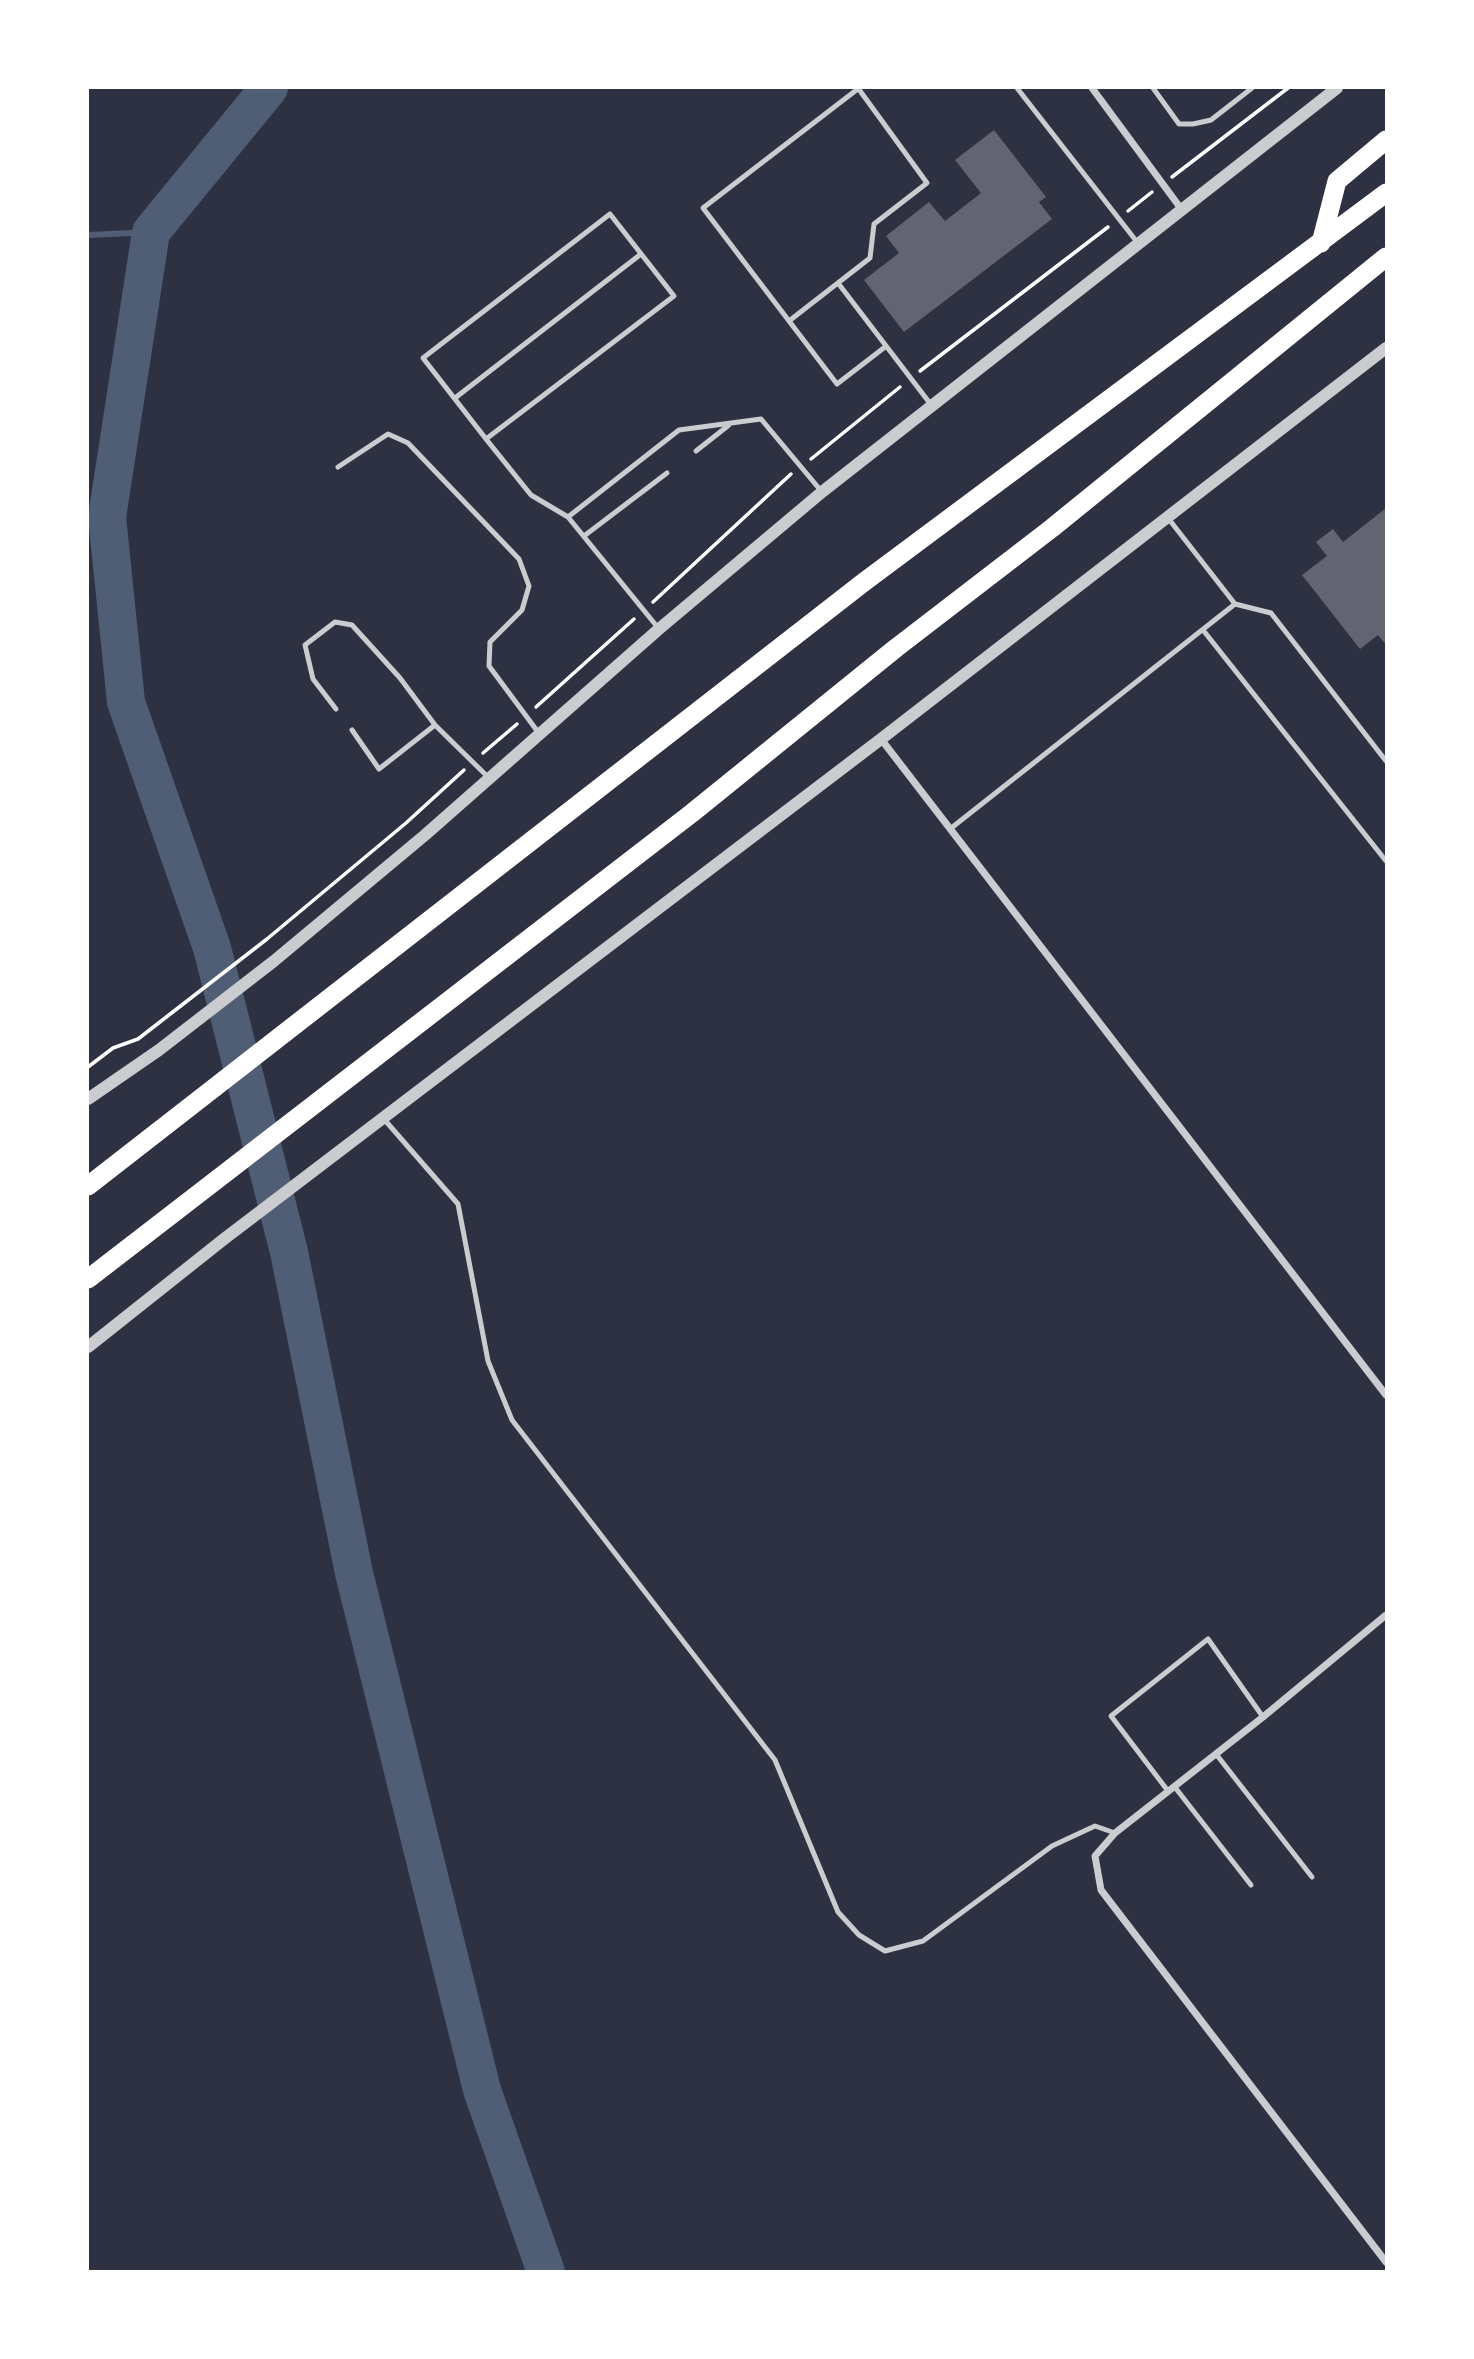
<!DOCTYPE html>
<html>
<head>
<meta charset="utf-8">
<style>
	body { margin:0 }
	#map { position:relative; width:1474px; height:2359px; overflow:hidden; background:#2d3142; font-family:"IBM Plex Sans",sans-serif }
	canvas { display:block }
	.frame { position:absolute; inset:0; border:89px solid #fff; pointer-events:none }
</style>
</head>
<body>
<div id="map">
<canvas width="1474" height="2359"></canvas>
<div class="frame"></div>
</div>
<script>
const ctx = document.querySelector('canvas').getContext('2d');
ctx.lineJoin = 'round';
const shape = rows => new Path2D(rows.map(r => 'M' + r).join(''));
function strokePath(path, color, width, dash) { ctx.strokeStyle = color; ctx.lineWidth = width; ctx.lineCap = dash ? 'butt' : 'round'; ctx.setLineDash(dash || []); ctx.stroke(path); }
function paint(path, color) { ctx.fillStyle = color; ctx.fill(path, 'evenodd'); }
const stream = shape([
	[88,235,151,232]
]);
const river = shape([
	[269,88,151,232,107,517,126,702,212,948,289,1252,354,1573,482,2090,546,2272]
]);
const building = shape([
	[994,130,1046,197,1039,202,1052,219,904,332,864,280,899,253,886,236,929,202,945,221,981,193,955,160],
	[1386,508,1386,645,1378,635,1360,649,1302,575,1327,556,1316,542,1333,529,1343,542]
]);
const path = shape([
	[1172,177,1288,88],
	[1128,211,1152,192],
	[920,371,1108,227],
	[811,459,900,387],
	[653,602,791,474],
	[536,707,634,619],
	[483,753,517,724],
	[88,1067,113,1048,138,1039,267,939,406,823,464,770]
]);
const service = shape([
	[859,88,703,208,837,384,885,347],
	[1017,88,1137,242],
	[1153,88,1179,124,1193,124,1211,120,1252,88],
	[838,283,932,406],
	[789,321,870,258,874,224,927,183,858,88],
	[455,398,641,254],
	[486,439,674,296,610,214,423,358,486,439,531,495,568,517,659,629],
	[696,451,729,425],
	[338,467,388,434,408,443,519,559,529,586,522,610,490,642,489,666,538,732],
	[568,517,679,430,761,419,822,492],
	[1168,518,1235,604,1271,613,1386,761],
	[584,536,667,473],
	[1203,630,1386,861],
	[336,709,313,679,305,645,335,622,352,625,400,678,435,725,490,779],
	[352,730,379,769,435,725],
	[950,829,1235,604],
	[383,1118,458,1204,488,1361,512,1420,775,1760,838,1912,859,1935,885,1951,923,1941,1052,1846,1095,1826,1115,1833],
	[1216,1754,1312,1877],
	[1174,1786,1251,1885],
	[1168,1791,1111,1716,1208,1639,1263,1717]
]);
const minor = shape([
	[1092,88,1182,210],
	[881,739,1386,1395],
	[1386,1615,1263,1717,1115,1833,1095,1856,1101,1890,1386,2262]
]);
const tertiary = shape([
	[88,1099,159,1050,274,961,425,835,659,629,822,492,1337,88],
	[88,1347,224,1239,881,739,1386,348]
]);
const motorway = shape([
	[1321,243,1337,181,1386,140],
	[88,1186,864,582,1386,193],
	[88,1279,692,813,896,648,1052,528,1386,257]
]);
strokePath(stream, '#4f5d75', 6);
strokePath(river, '#4f5d75', 38);
paint(building, '#626471');
strokePath(path, '#fff', 3.5);
strokePath(service, '#caccd0', 5);
strokePath(minor, '#caccd0', 7);
strokePath(tertiary, '#caccd0', 12);
strokePath(motorway, '#fff', 19);
</script>
</body>
</html>
